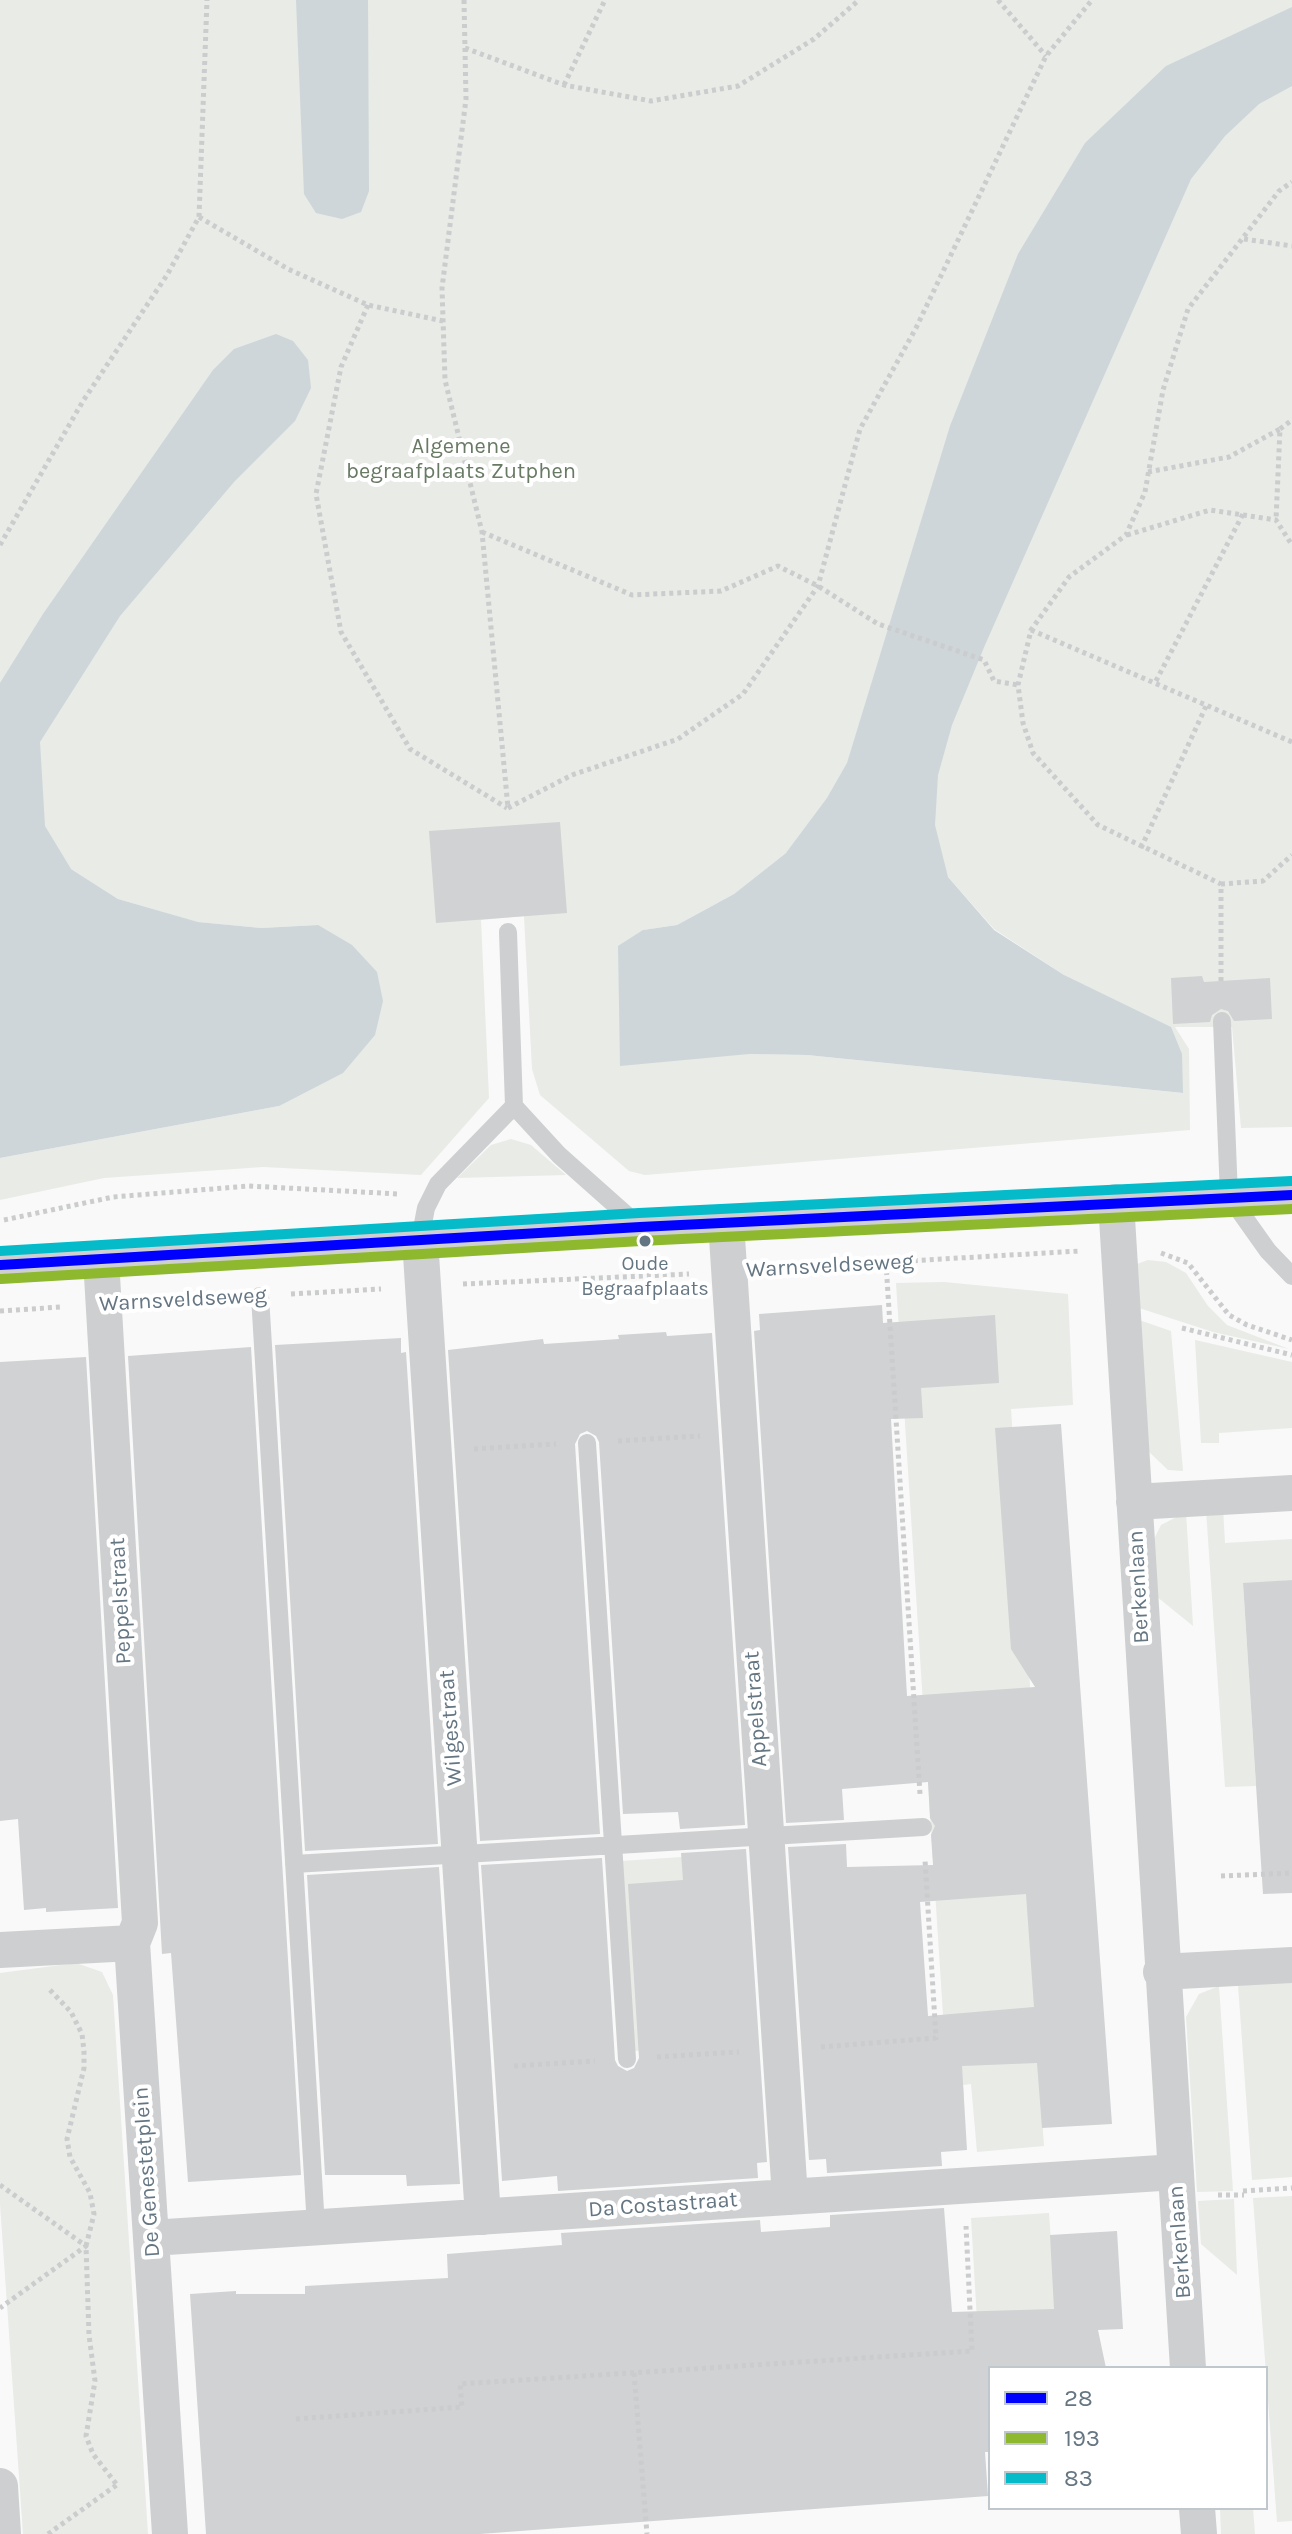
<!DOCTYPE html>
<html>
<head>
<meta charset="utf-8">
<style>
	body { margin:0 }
	#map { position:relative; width:1292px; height:2534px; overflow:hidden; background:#f9f9f9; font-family:Karla,sans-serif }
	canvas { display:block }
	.legend { position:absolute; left:988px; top:2366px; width:280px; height:144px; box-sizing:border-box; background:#fff; border:2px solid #c1c8cd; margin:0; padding:10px 14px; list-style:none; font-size:24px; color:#657683 }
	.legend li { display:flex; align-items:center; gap:16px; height:40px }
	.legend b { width:40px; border:2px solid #c1c8cd }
</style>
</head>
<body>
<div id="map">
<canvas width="1292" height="2534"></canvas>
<ul class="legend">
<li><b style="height:10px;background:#00f"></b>28</li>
<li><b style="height:10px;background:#8eb82d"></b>193</li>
<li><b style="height:10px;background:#05bac9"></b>83</li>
</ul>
</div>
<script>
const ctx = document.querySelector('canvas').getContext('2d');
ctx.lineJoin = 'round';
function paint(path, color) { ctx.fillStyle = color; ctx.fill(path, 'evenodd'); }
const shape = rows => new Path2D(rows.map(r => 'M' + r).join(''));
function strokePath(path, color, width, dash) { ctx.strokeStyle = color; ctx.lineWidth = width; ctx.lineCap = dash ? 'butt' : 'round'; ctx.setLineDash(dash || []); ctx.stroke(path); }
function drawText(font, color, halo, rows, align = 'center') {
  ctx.font = font + ' Karla,sans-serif'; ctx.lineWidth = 8; ctx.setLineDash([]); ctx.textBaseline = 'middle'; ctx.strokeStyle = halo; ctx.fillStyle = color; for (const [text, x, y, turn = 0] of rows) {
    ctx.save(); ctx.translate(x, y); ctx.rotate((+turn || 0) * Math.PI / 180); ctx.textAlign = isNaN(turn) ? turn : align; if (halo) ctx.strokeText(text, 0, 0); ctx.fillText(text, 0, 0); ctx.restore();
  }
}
const green = shape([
	[0,0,1292,0,1292,1127,1241,1128,1232,1027,1175,1027,1189,1049,1190,1130,645,1175,629,1171,540,1095,532,1069,524,916,481,920,489,1098,421,1175,263,1167,104,1178,0,1200,0,1158,279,1106,318,925,261,928,197,922,118,899,71,869,0,872],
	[786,853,948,877,994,929,1064,975,1182,1093,807,1055,749,1054,643,930,677,925,734,894],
	[511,1139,531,1145,566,1175,457,1178,491,1145],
	[1148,1260,1166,1262,1186,1273,1208,1306,1227,1325,1289,1349,1213,1332,1139,1308,1137,1264],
	[944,1282,1068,1294,1073,1405,1011,1409,1041,1845,1034,2007,1044,2146,977,2152,971,2084,963,2085,964,2097,810,2106,945,2046,896,1283],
	[1139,1320,1171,1331,1183,1471,1168,1470,1146,1449],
	[1195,1340,1292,1362,1292,1428,1219,1433,1219,1443,1201,1443],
	[1223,1508,1225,1543,1292,1539,1292,1580,1243,1584,1256,1786,1225,1787,1206,1510],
	[1186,1512,1193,1626,1156,1596,1154,1539,1161,1525],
	[682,1857,695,2048,633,2051,621,1861],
	[76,1963,102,1972,113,1995,148,2534,23,2534,0,2204,0,1973],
	[1292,1981,1292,2177,1252,2180,1238,1985],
	[1219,1986,1233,2191,1197,2192,1186,2017,1199,1994],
	[1292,2196,1292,2521,1277,2522,1253,2198],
	[1234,2199,1237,2275,1201,2244,1198,2201],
	[1049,2213,1052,2257,1073,2308,983,2360,990,2390,979,2355,971,2218],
	[1220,2508,1253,2508,1255,2534,1221,2534]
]);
const water = shape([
	[296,0,368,0,369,191,361,212,342,219,316,213,304,194],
	[1292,7,1292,86,1259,104,1225,136,1191,179,985,645,952,725,938,775,935,825,948,877,994,930,1064,975,1171,1027,1182,1054,1183,1093,807,1055,749,1054,620,1066,618,946,643,930,677,925,734,894,786,853,827,798,847,763,950,426,1018,254,1085,143,1166,66],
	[276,334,293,341,308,360,311,388,295,421,234,482,120,616,40,742,45,826,71,869,118,899,198,922,261,928,318,925,352,945,377,972,383,1001,375,1035,343,1073,279,1106,0,1158,0,683,43,614,213,370,234,349]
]);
const building = shape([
	[560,822,567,913,436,923,429,831],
	[1202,976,1204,982,1270,978,1272,1019,1234,1021,1228,1011,1221,1009,1212,1015,1210,1022,1173,1024,1171,978],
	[882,1305,883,1323,995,1315,999,1383,921,1388,923,1418,891,1419,907,1696,1035,1687,1011,1649,995,1428,1061,1424,1112,2124,1042,2128,1037,2063,962,2066,967,2150,941,2152,942,2166,827,2173,826,2159,809,2160,788,1847,846,1844,847,1867,933,1865,931,1835,935,1826,930,1818,928,1782,842,1789,844,1820,786,1823,754,1331,760,1330,759,1314],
	[1026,1894,1034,2007,928,2016,920,1902],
	[666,1332,667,1336,712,1333,745,1825,680,1829,678,1812,623,1814,599,1442,596,1436,587,1431,580,1434,575,1444,600,1834,480,1841,448,1350,543,1339,544,1344,619,1339,618,1335],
	[401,1338,401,1353,406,1352,438,1844,305,1851,275,1345],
	[251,1347,301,2175,188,2182,171,1953,162,1954,128,1356],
	[86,1357,118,1908,46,1912,46,1908,24,1910,18,1819,0,1821,0,1362],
	[1292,1580,1292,1893,1263,1894,1243,1583],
	[746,1849,767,2162,757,2163,758,2178,558,2191,557,2176,502,2181,481,1865,602,1858,615,2060,618,2066,627,2071,634,2068,639,2058,628,1884,683,1880,681,1853],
	[439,1867,460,2184,407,2186,406,2175,325,2175,307,1875],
	[944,2208,952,2312,1054,2309,1050,2235,1117,2231,1123,2329,1098,2330,1106,2368,990,2368,990,2452,985,2452,988,2496,480,2534,206,2534,190,2294,236,2291,236,2294,305,2294,305,2286,448,2278,447,2254,562,2245,561,2233,760,2220,761,2232,830,2227,830,2215]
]);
const path = shape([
	[464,0,466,99,442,288,445,380,482,532,508,808],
	[998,0,1046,56],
	[465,48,564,85,651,101,738,86,814,39,859,0],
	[564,85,605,0],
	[199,217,288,269,368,305,443,321],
	[1244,239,1292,246],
	[368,305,341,367,316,494,341,632,410,749,507,808],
	[1280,429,1292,420],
	[1148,472,1229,457,1280,429,1276,520],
	[482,532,632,595,721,591,778,566,818,586,878,624,984,660,994,681,1018,685],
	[1127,535,1210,510,1276,520,1292,545],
	[0,545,83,401,167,275,199,217,207,0],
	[1031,630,1292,742],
	[1156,681,1243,514],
	[508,808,572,775,678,739,743,694,818,586,860,429,916,328,1046,56,1092,0],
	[1141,848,1207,704],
	[1221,884,1263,881,1292,855],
	[1221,981,1221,884,1098,825,1033,753,1023,723,1018,685,1031,630,1069,577,1126,535,1145,492,1163,390,1188,309,1279,191,1292,182],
	[4,1220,113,1197,249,1186,399,1194],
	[1161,1253,1188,1263,1229,1315,1247,1325,1292,1340],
	[886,1263,920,1794],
	[770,1269,1080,1251],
	[463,1284,689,1274],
	[291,1294,381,1289],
	[171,1300,229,1297],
	[0,1311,61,1307],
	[1182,1328,1292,1355],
	[618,1441,700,1436],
	[474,1449,556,1444],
	[1221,1876,1292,1873],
	[50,1990,71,2012,82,2034,84,2051,84,2068,67,2139,70,2157,90,2193,94,2214,86,2246,89,2335,95,2381,86,2436,93,2454,117,2485],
	[821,2047,936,2038,925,1860],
	[657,2057,739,2052],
	[514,2066,595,2061],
	[0,2185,86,2246,0,2308],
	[1243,2191,1292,2188],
	[1218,2195,1244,2195],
	[634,2373,647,2534],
	[296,2419,462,2407,460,2384,972,2351,966,2226],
	[48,2534,118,2484]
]);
const lane = shape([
	[508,932,514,1106,559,1155,640,1227],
	[1222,1021,1229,1196,1268,1251,1292,1276],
	[420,1239,426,1208,438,1184,514,1106],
	[260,1296,316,2227],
	[587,1443,627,2059],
	[294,1864,923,1827]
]);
const street = shape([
	[1116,1202,1188,2368],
	[726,1222,790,2197],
	[420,1239,483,2217],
	[101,1259,140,1923,132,1943,170,2534],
	[0,1265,640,1227,1292,1195],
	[1134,1502,1292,1493],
	[0,1950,132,1943],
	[1161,1972,1292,1965],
	[151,2238,1176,2172],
	[0,2486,3,2534],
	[1197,2508,1199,2534]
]);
const bus1 = shape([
	[0,1265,640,1227,1292,1195]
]);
const bus2 = shape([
	[1,1279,641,1241,1292,1209]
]);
const bus3 = shape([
	[0,1251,639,1213,1291,1181]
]);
const markers = [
	[645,1241,7,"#657683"]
];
const busNames = [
	["Oude",645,1264],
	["Begraafplaats",645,1289]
];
const parkNames = [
	["Algemene",461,447],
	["begraafplaats Zutphen",461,472]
];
const streetNames = [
	["Warnsveldseweg",830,1266,-3],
	["Warnsveldseweg",183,1300,-3],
	["Berkenlaan",1139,1587,-93],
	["Peppelstraat",121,1601,-93],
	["Appelstraat",756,1709,-94],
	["Wilgestraat",451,1728,-94],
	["De Genestetplein",147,2172,-94],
	["Da Costastraat",663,2205,-4],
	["Berkenlaan",1180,2242,-94]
];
paint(green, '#e8ebe6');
paint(water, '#ced6d9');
paint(building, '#d0d2d3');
strokePath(path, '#cbcccd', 5, [4, 4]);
strokePath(lane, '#cecfd0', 18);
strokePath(street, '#cecfd0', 36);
strokePath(bus1, '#00f', 10);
strokePath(bus2, '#8eb82d', 10);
strokePath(bus3, '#05bac9', 10);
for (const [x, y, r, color] of markers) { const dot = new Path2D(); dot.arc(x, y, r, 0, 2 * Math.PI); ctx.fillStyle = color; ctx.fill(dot); strokePath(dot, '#fff', 3); }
drawText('20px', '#657683', '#fff', busNames);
drawText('22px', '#687a64', '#fff', parkNames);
drawText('22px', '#657683', '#fff', streetNames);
</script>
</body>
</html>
